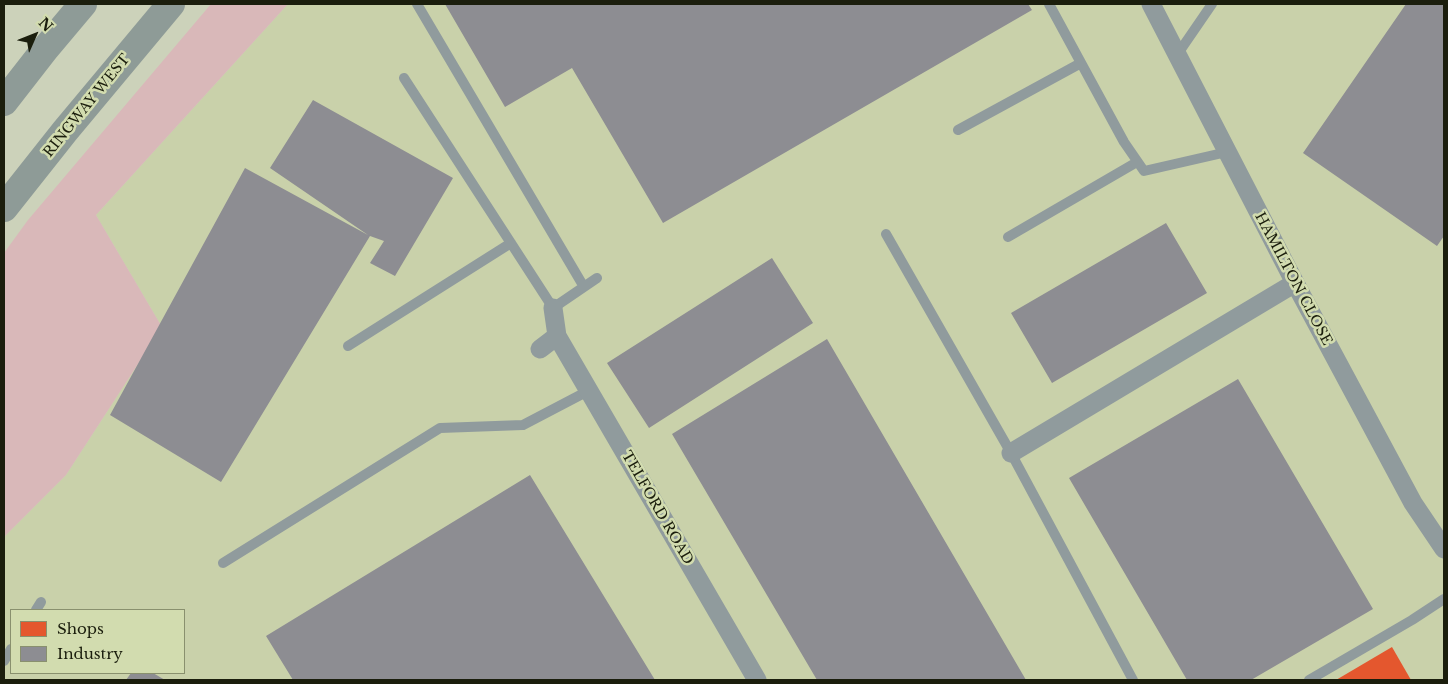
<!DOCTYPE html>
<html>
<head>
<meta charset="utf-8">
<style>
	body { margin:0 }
	#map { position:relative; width:1448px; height:684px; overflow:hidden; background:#ccd2ba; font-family:"Libre Baskerville",serif }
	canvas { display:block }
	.frame { position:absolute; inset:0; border:5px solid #1b1e0d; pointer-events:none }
	.legend { position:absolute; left:10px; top:609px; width:175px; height:65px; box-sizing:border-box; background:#d2dcaf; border:1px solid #89906e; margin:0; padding:6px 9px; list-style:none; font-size:15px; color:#1b1e0d }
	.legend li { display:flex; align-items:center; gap:10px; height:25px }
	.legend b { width:25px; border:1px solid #89906e }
	.north { position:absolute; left:10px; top:10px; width:50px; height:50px; -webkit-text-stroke:4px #d2dcaf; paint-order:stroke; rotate:46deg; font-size:14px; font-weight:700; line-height:20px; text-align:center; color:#1b1e0d }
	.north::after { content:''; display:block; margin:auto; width:18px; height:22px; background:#1b1e0d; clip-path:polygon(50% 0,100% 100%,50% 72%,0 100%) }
</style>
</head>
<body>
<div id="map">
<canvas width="1448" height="684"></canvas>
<div class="frame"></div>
<ul class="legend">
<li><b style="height:14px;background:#e4572e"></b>Shops</li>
<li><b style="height:14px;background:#8d8d92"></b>Industry</li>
</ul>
<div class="north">N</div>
</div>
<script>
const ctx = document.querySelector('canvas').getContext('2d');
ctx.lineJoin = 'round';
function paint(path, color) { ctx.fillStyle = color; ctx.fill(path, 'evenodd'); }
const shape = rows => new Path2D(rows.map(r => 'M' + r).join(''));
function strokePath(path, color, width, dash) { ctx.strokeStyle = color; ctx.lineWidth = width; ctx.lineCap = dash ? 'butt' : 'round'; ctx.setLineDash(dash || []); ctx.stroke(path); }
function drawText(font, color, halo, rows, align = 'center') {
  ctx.font = font + ' "Libre Baskerville",serif'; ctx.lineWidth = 5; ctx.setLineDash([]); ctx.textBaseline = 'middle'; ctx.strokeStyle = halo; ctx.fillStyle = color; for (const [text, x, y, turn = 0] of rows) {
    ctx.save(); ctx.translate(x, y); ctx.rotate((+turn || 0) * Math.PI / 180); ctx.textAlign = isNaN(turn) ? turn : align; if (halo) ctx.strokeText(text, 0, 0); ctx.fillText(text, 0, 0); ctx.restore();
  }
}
const built = shape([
	[288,4,1444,4,1444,680,4,680,4,537,66,475,162,327,96,215],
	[11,610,184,610,184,673,11,673]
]);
const green = shape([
	[211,4,288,4,96,215,162,327,66,475,4,537,4,253,28,220]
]);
const shops = shape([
	[1392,647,1411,680,1336,680]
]);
const industry = shape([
	[445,4,1028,4,1032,10,663,223,572,68,505,107],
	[1406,4,1444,4,1444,236,1437,246,1303,153],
	[313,100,453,178,395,276,370,263,384,241,370,236,221,482,110,415,245,168,368,235,270,168],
	[1166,223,1207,293,1052,383,1011,313],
	[772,258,813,323,649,428,607,363],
	[827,339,1026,680,817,680,672,434],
	[1238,379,1373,609,1251,680,1187,680,1069,478],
	[530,475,655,680,293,680,266,636],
	[131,673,153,673,165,680,126,680]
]);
const lane = shape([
	[417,4,584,287],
	[1049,4,1124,142,1144,171,1227,152],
	[1177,55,1212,4],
	[404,78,553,308,597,278],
	[958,130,1081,63],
	[886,234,1011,453,1133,680],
	[1008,237,1137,162],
	[348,346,511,243],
	[223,563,440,428,523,425,588,391],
	[36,610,41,602],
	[4,661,11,649],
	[1309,680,1412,620,1444,599]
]);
const street = shape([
	[1151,4,1295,283,1413,503,1444,549],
	[553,308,557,336,757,680],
	[540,349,557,336],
	[1011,453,1295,283]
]);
const primary = shape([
	[4,102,46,48,83,4],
	[4,208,65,131,171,4]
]);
const streetNames = [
	["RINGWAY WEST",87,106,-51],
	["HAMILTON CLOSE",1293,279,62],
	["TELFORD ROAD",657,508,60]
];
paint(built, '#c9d1aa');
paint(green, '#d9b8b9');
paint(shops, '#e4572e');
paint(industry, '#8d8d92');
strokePath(lane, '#909b9d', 10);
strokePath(street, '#909b9d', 19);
strokePath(primary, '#8e9b97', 28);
drawText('14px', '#1b1e0d', '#d2dcaf', streetNames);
</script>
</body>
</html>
